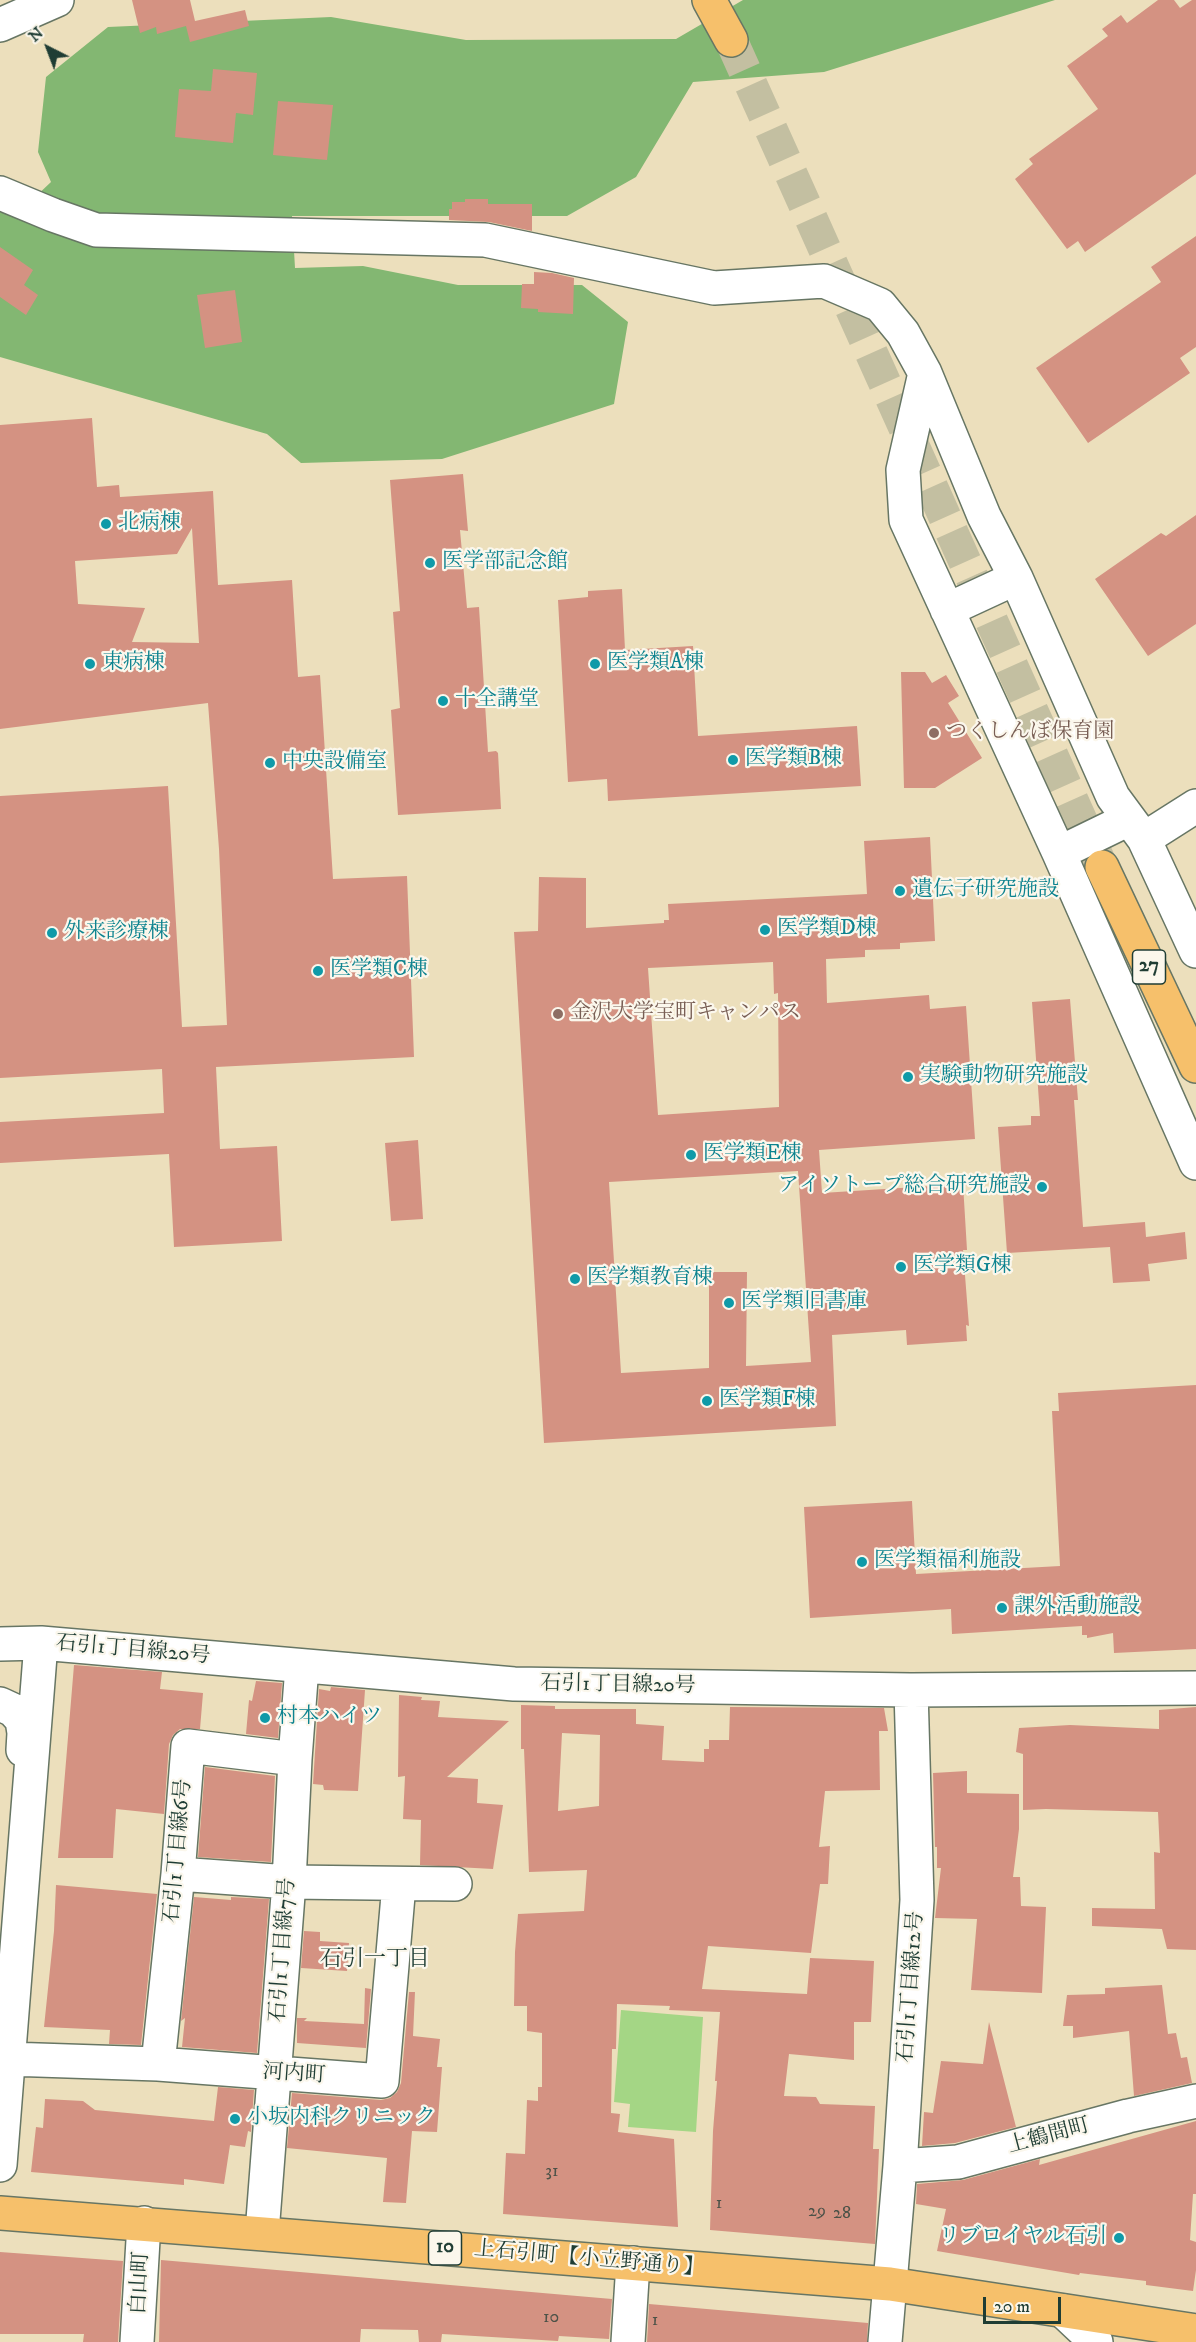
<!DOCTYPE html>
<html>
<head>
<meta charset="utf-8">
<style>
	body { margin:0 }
	#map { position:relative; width:1196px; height:2342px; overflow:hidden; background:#ecdfbc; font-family:"IM FELL DW Pica",serif }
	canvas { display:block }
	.north { position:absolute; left:18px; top:18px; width:60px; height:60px; -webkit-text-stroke:4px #fbf7ec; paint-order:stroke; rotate:318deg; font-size:16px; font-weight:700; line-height:24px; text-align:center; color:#1f3d34 }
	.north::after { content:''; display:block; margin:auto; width:21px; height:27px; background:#1f3d34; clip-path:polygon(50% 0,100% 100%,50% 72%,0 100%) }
	.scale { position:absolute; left:983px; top:2297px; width:78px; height:27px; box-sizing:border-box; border:3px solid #1f3d34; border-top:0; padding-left:8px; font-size:18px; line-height:21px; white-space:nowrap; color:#1f3d34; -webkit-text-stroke:4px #fbf7ec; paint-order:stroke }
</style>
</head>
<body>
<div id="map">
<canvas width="1196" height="2342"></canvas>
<div class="north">N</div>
<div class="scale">20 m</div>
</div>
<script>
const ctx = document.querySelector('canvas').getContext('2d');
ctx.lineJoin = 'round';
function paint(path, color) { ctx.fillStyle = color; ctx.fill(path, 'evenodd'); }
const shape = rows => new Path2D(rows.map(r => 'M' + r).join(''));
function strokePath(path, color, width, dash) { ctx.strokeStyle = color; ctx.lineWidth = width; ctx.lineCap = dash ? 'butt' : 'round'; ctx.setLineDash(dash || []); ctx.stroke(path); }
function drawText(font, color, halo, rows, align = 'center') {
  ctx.font = font + ' "IM FELL DW Pica","Noto Serif JP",serif'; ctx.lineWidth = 4.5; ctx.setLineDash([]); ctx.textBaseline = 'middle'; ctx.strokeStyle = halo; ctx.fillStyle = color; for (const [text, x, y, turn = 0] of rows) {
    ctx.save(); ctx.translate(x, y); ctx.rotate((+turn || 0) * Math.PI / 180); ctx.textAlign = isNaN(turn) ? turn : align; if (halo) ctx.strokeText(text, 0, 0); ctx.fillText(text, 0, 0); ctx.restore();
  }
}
const green = shape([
	[621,2010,703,2017,696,2132,628,2127,630,2104,614,2102]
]);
const forest = shape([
	[743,0,1055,0,824,72,693,82,636,177,567,216,292,216,295,268,363,266,458,285,582,285,628,322,614,404,442,459,301,463,267,434,0,357,0,212,14,217,51,182,38,152,46,77,108,27,331,17,466,40,676,39]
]);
const building = shape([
	[132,0,190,0,195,21,245,10,249,26,190,42,186,26,157,34,156,27,140,33],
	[1158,0,1174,0,1180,8,1192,0,1196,0,1196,174,1085,252,1078,241,1067,249,1015,179,1033,164,1029,159,1098,109,1067,66,1108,36,1102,29,1121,15,1127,23],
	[213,69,257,73,253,115,236,113,233,143,175,137,179,89,211,91],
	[278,101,333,105,327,160,273,155],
	[465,199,488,199,488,204,532,204,532,231,489,222,449,220,449,209,452,209,452,202,465,202],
	[1196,236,1196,347,1180,358,1190,373,1088,443,1036,368,1161,282,1151,267],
	[0,247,33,270,24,285,38,295,26,315,0,297],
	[534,272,552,273,574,278,573,314,538,312,538,309,521,308,522,284,534,284],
	[235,290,242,342,205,348,197,295],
	[92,418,97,487,119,485,120,497,213,491,218,585,292,580,298,677,320,675,333,879,407,876,414,1057,216,1067,220,1149,277,1146,282,1241,174,1247,169,1154,0,1163,0,1122,164,1113,162,1069,0,1078,0,796,168,786,182,1027,227,1025,219,849,208,703,0,729,0,425],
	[192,528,199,643,132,642,145,608,78,604,75,561,177,554],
	[463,474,468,531,460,530,467,608,479,607,488,752,496,751,498,753,501,809,398,815,391,710,400,708,393,612,400,611,390,480],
	[1196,515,1196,624,1148,656,1095,579,1161,533,1166,536],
	[622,589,625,650,693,646,698,736,857,726,861,786,608,801,607,779,568,782,558,600,588,597,588,591],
	[901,672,925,672,932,683,946,675,959,696,948,703,982,758,935,788,904,788],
	[930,837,935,941,900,943,900,949,865,950,865,957,826,959,827,1003,929,995,930,1009,966,1006,975,1139,819,1150,822,1193,963,1184,967,1250,963,1250,969,1326,966,1325,967,1341,907,1345,906,1330,832,1335,836,1426,544,1443,514,932,538,931,539,877,586,878,586,928,664,923,664,920,669,920,668,904,867,894,864,841],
	[773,962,774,994,778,993,779,1107,658,1115,648,968],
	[798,1171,811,1362,746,1366,747,1272,709,1272,709,1368,621,1373,609,1182],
	[1070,999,1078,1100,1074,1100,1083,1227,1145,1222,1146,1237,1185,1232,1187,1259,1148,1264,1150,1281,1113,1283,1110,1247,1007,1253,998,1127,1031,1125,1031,1116,1040,1116,1032,1002],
	[418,1140,423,1219,391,1221,385,1143],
	[1196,1385,1196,1649,1114,1653,1113,1633,1087,1638,1087,1635,1082,1635,1082,1626,952,1634,951,1609,810,1618,804,1507,912,1501,916,1574,1060,1566,1052,1411,1059,1411,1058,1393],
	[74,1665,162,1672,160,1689,203,1693,200,1729,180,1729,173,1735,169,1744,164,1814,116,1809,113,1858,58,1858],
	[256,1681,282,1683,278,1738,246,1734,249,1700,252,1701],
	[331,1687,365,1690,358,1791,324,1790,323,1785,313,1784,319,1689,330,1691],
	[399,1695,422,1697,421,1700,440,1701,438,1717,509,1721,447,1777,478,1779,477,1803,503,1805,493,1869,420,1865,421,1820,403,1819,405,1776,398,1777],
	[521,1705,555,1706,555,1709,636,1709,636,1724,664,1726,662,1760,704,1762,704,1749,709,1749,709,1740,729,1740,730,1707,884,1708,888,1731,879,1731,880,1790,825,1791,819,1847,830,1846,828,1884,820,1884,811,1953,708,1946,702,1989,807,1994,810,1958,874,1961,871,2022,854,2022,854,2060,789,2054,784,2096,816,2097,820,2104,875,2106,873,2149,879,2149,875,2244,710,2230,713,2131,717,2081,715,2081,720,2012,669,2010,670,2006,617,2004,616,2049,612,2049,611,2113,620,2114,618,2132,674,2139,678,2227,503,2214,506,2153,525,2154,527,2100,538,2101,538,2087,542,2087,542,2033,527,2031,527,2006,514,2006,515,1952,518,1914,584,1911,587,1870,529,1872,524,1749,521,1749],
	[562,1733,600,1735,599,1806,558,1811],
	[1196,1707,1196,1950,1167,1949,1162,1929,1092,1926,1092,1908,1155,1909,1154,1852,1160,1853,1158,1812,1046,1809,1023,1810,1023,1754,1016,1752,1019,1728,1070,1725,1159,1729,1159,1710],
	[205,1767,275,1776,271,1862,198,1857],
	[967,1771,967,1793,1019,1794,1019,1829,1013,1877,1020,1877,1021,1906,1046,1907,1042,1993,971,1990,977,1919,935,1918,941,1868,937,1868,937,1847,935,1847,933,1773],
	[56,1885,157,1894,141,2045,109,2044,110,2030,44,2027,54,1931],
	[194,1897,231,1900,231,1897,269,1899,257,2053,182,2047,185,2018,181,2021],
	[304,1931,320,1932,320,1941,349,1943,347,1971,301,1968],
	[1162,1985,1168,2034,1176,2033,1181,2058,1187,2057,1192,2083,1134,2096,1129,2031,1073,2038,1073,2026,1063,2026,1067,1995,1105,1994,1105,1988],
	[365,1988,371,1989,366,2048,297,2043,297,2018,307,2018,304,2021,364,2024],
	[409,1992,415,1992,413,2036,440,2039,437,2067,442,2067,437,2132,412,2131,406,2203,383,2202,387,2158,287,2148,292,2093,381,2100,390,2098,397,2092,401,2083],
	[989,2022,1016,2127,955,2143,922,2146,924,2112,933,2113,941,2061,983,2064],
	[218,2087,254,2090,251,2132,248,2131,245,2147,230,2145,224,2184,184,2179,184,2185,31,2172,36,2127,43,2128,45,2099,83,2101,95,2110,214,2121],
	[1196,2121,1196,2194,1193,2194,1190,2240,1196,2242,1196,2270,1193,2291,1146,2285,1146,2281,1080,2273,1079,2275,937,2251,946,2209,916,2204,917,2184,963,2180,1040,2159,1039,2165],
	[0,2252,123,2261,118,2342,83,2342,84,2334,0,2334],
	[161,2260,612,2299,609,2339,559,2336,558,2341,442,2334,441,2342,419,2342,418,2330,361,2329,360,2342,159,2342],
	[649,2304,868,2323,867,2342,647,2342]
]);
const majorTunnel = shape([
	[731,40,1101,865]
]);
const minor = shape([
	[0,25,57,0],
	[0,193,53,215,96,230,485,240,714,288,824,281,880,305,903,333,925,373,984,516,1016,578,1113,797,1144,839,1196,951],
	[925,373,903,470,906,520,1059,853,1196,1163],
	[947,610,1016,578],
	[1144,839,1196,806],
	[1059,853,1129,819],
	[0,1644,41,1643,514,1684,911,1690,1196,1688],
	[0,1704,13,1710,22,1720,24,1733,23,1750],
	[178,1874,289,1882,455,1884],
	[8,2059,158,2064,382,2081,399,1884],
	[158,2064,178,1874,188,1746,295,1759],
	[0,2165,41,1643],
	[900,2166,958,2162,1128,2116,1196,2101],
	[262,2233,289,1882,295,1759,302,1666],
	[1063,2311,1096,2342],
	[137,2342,144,2223],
	[628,2342,633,2263],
	[885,2342,900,2166,917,1900,911,1690]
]);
const major = shape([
	[709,0,731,40],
	[1102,867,1196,1066],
	[0,2213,890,2284,1196,2331]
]);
const markers = [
	[106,524,6,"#0f9aa8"],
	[430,563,6,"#0f9aa8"],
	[90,664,6,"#0f9aa8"],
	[595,664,6,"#0f9aa8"],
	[443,701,6,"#0f9aa8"],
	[934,733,6,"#8d6e63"],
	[733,760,6,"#0f9aa8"],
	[270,763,6,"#0f9aa8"],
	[900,891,6,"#0f9aa8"],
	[765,930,6,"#0f9aa8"],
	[52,933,6,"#0f9aa8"],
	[318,971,6,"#0f9aa8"],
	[558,1014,6,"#8d6e63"],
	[908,1077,6,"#0f9aa8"],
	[691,1155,6,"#0f9aa8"],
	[1042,1187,6,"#0f9aa8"],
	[901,1267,6,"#0f9aa8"],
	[575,1279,6,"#0f9aa8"],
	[729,1303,6,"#0f9aa8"],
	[707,1401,6,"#0f9aa8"],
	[862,1562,6,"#0f9aa8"],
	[1002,1608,6,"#0f9aa8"],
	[265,1718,6,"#0f9aa8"],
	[235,2119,6,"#0f9aa8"],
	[1119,2238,6,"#0f9aa8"]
];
const numberNames = [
	["31",552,2172],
	["1",719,2204],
	["29",817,2212],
	["28",842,2214],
	["10",551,2318],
	["1",655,2321]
];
const shields = [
	[1149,967,33],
	[445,2248,33]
];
const shieldNames = [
	["27",1149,967],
	["10",445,2248]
];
const cultureNames = [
	["北病棟",118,524],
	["医学部記念館",442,563],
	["東病棟",102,664],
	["医学類A棟",607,664],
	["十全講堂",455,701],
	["医学類B棟",745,760],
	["中央設備室",282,763],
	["遺伝子研究施設",912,891],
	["医学類D棟",777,930],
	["外来診療棟",64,933],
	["医学類C棟",330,971],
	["実験動物研究施設",920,1077],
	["医学類E棟",703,1155],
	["アイソトープ総合研究施設",1030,1187,"right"],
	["医学類G棟",913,1267],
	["医学類教育棟",587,1279],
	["医学類旧書庫",741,1303],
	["医学類F棟",719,1401],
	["医学類福利施設",874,1562],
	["課外活動施設",1014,1608],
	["村本ハイツ",277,1718],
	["小坂内科クリニック",247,2119],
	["リブロイヤル石引",1107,2238,"right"]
];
const educationNames = [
	["つくしんぼ保育園",946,733],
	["金沢大学宝町キャンパス",570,1014]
];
const streetNames = [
	["石引1丁目線20号",133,1651,5],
	["石引1丁目線20号",618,1686,1],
	["石引1丁目線6号",179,1851,-85],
	["石引1丁目線7号",284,1950,-86],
	["石引1丁目線12号",912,1987,-86],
	["河内町",294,2075,4],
	["上鶴間町",1049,2137,-15],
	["上石引町【小立野通り】",589,2260,5],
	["白山町",141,2283,-87]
];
const neighbourhoodNames = [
	["石引一丁目",375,1960]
];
paint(green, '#a4d685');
paint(forest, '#83b772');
paint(building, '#d49282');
strokePath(majorTunnel, '#c3bfa1', 33, [33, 16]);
strokePath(minor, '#677664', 36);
strokePath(major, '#677664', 36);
strokePath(minor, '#fff', 33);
strokePath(major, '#f6c06b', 33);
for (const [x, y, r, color] of markers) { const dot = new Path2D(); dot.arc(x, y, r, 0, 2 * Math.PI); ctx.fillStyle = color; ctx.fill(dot); strokePath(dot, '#fbf7ec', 2); }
drawText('18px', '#4c5248', null, numberNames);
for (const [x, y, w] of shields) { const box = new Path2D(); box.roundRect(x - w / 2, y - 17, w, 34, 4.5); ctx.fillStyle = '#fbf7ec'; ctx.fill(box); strokePath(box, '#1f3d34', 1.5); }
drawText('bold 20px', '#1f3d34', null, shieldNames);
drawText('21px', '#0d838f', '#fbf7ec', cultureNames, 'left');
drawText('21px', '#785e54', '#fbf7ec', educationNames, 'left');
drawText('21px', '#1f3d34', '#fbf7ec', streetNames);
drawText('22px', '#1f3d34', '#fbf7ec', neighbourhoodNames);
</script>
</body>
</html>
